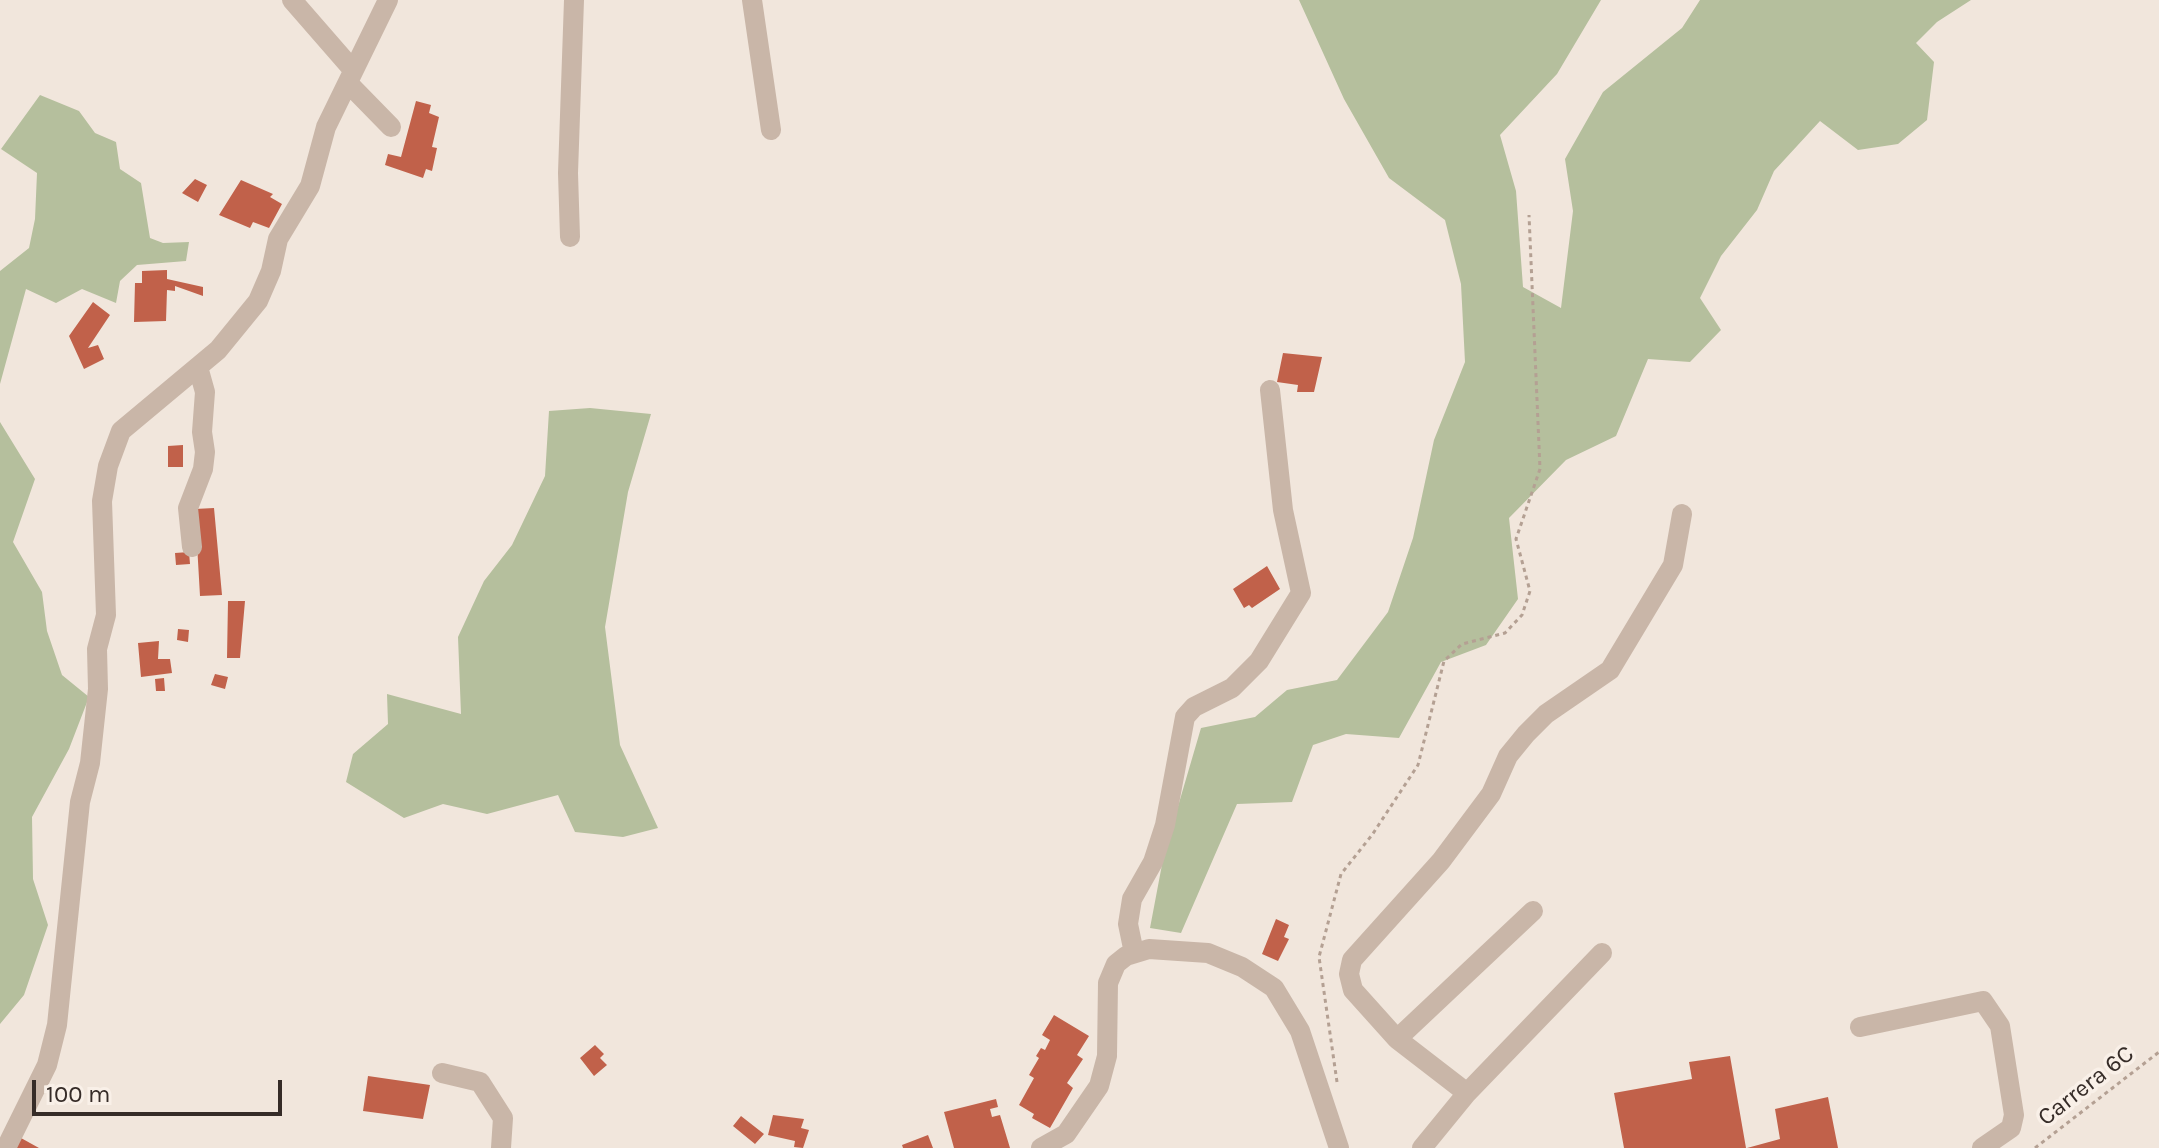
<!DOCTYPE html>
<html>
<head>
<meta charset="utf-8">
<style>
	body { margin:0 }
	#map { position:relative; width:2159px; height:1148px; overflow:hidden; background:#f1e6dc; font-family:Karla,sans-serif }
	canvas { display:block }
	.scale { position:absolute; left:32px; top:1080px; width:250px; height:36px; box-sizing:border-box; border:4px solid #362c28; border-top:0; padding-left:10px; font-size:24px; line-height:28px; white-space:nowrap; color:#362c28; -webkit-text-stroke:6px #f9f0e8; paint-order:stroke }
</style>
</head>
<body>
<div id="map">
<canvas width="2159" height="1148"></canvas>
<div class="scale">100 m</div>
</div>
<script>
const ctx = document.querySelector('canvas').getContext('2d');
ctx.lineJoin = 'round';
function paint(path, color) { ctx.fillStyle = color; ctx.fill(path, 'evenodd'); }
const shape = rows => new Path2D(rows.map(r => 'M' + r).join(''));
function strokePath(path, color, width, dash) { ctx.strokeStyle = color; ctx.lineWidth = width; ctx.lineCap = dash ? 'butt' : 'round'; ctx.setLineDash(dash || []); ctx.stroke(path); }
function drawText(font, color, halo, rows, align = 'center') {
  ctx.font = font + ' Karla,sans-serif'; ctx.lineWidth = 7; ctx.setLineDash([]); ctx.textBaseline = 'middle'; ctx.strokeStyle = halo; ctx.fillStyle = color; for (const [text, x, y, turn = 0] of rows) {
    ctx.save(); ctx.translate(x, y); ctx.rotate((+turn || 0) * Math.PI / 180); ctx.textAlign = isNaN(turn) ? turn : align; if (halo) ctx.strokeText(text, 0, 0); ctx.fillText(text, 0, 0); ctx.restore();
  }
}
const green = shape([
	[1299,0,1601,0,1557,74,1500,135,1516,191,1523,287,1561,308,1573,211,1565,159,1603,92,1682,28,1700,0,1971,0,1937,22,1916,43,1934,62,1927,120,1898,144,1858,150,1820,121,1774,171,1757,210,1721,256,1700,298,1721,330,1690,362,1648,359,1616,436,1566,460,1509,518,1518,599,1486,645,1441,662,1399,738,1346,734,1313,745,1292,802,1237,804,1181,933,1150,928,1164,854,1201,728,1255,717,1287,690,1337,680,1388,612,1413,538,1434,440,1465,362,1461,284,1445,220,1389,178,1344,99],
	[40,95,79,111,95,133,116,142,120,169,141,183,150,238,163,243,189,242,186,261,137,265,120,281,116,303,82,289,56,303,26,289,0,384,0,271,29,248,35,219,37,173,1,149],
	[590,408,651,414,628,492,605,627,620,745,658,828,623,837,575,832,558,795,487,814,443,804,404,818,346,782,353,754,388,724,387,694,461,714,458,637,484,581,512,545,545,476,549,411],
	[0,422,35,479,13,542,42,592,47,631,62,675,89,697,69,749,32,817,33,879,48,925,24,995,0,1024]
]);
const building = shape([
	[416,101,431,105,429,113,439,117,432,147,437,148,432,171,426,169,423,178,385,165,388,154,401,157],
	[195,179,207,185,198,202,182,193],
	[241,180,273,194,270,197,282,204,269,228,253,222,250,228,219,215],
	[167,270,167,279,203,287,203,296,175,286,175,291,167,290,166,321,134,322,135,283,142,283,142,271],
	[93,302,110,315,88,348,98,345,104,359,84,369,69,336],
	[1283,353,1322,357,1314,392,1297,392,1298,385,1277,382],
	[183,445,183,467,168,467,168,446],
	[214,508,222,595,200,596,195,509],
	[189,552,190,564,176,565,175,553],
	[1267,566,1280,589,1252,608,1249,605,1244,608,1233,589],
	[228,601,245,601,240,658,227,658],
	[178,629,189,630,188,642,177,640],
	[159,641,158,659,170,659,172,673,141,677,138,643],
	[215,674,228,677,225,689,211,685],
	[164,678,165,691,156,691,155,679],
	[1276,919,1289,925,1284,937,1289,939,1278,961,1262,954],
	[1054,1015,1089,1036,1077,1055,1083,1059,1067,1083,1073,1088,1050,1128,1032,1118,1034,1114,1019,1105,1034,1078,1029,1075,1039,1058,1036,1056,1041,1048,1045,1050,1050,1040,1042,1035],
	[595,1045,604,1054,600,1058,607,1065,594,1076,580,1058],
	[1730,1056,1746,1148,1624,1148,1614,1093,1692,1079,1689,1062],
	[368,1076,430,1085,423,1119,363,1111],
	[1828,1097,1838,1148,1747,1148,1780,1139,1775,1109],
	[996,1099,998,1107,990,1109,992,1117,1000,1115,1010,1148,954,1148,944,1112],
	[773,1115,804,1119,801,1128,809,1130,803,1148,794,1147,795,1141,768,1135],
	[741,1116,764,1134,755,1144,733,1126],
	[928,1135,933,1148,903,1148,902,1145],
	[21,1138,39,1148,15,1148]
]);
const path = shape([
	[1337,1082,1319,957,1341,874,1372,835,1418,765,1444,661,1462,644,1505,633,1522,615,1530,591,1516,539,1540,469,1529,215],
	[2035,1148,2159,1052]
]);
const minor = shape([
	[292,0,353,70],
	[752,0,771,130],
	[348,83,391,127],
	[570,237,568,173,574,0],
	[192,547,188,508,203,469,205,452,202,432,205,392,198,367],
	[1134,953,1128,924,1132,899,1153,862,1165,825,1185,717,1194,707,1232,688,1259,661,1301,593,1283,510,1270,390],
	[1860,1027,1983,1001,2000,1026,2014,1115,2011,1128,1982,1148],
	[1397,1039,1353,990,1349,974,1352,960,1441,861,1491,794,1508,756,1526,734,1546,714,1610,670,1673,565,1682,514],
	[442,1073,480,1082,503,1118,501,1148],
	[1467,1093,1397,1039,1533,911],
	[6,1148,47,1065,57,1025,80,802,90,763,98,689,97,649,106,615,102,501,108,466,121,431,218,350,258,301,271,271,278,239,310,186,326,127,388,0],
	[1041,1148,1066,1134,1099,1086,1107,1056,1108,983,1116,964,1126,956,1149,949,1208,953,1242,967,1274,988,1300,1031,1339,1148],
	[1422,1148,1467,1093,1602,953]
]);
const streetNames = [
	["Carrera 6C",2086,1086,-38]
];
paint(green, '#b5bf9d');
paint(building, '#c1614a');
strokePath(path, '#b4a093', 3, [4, 4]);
strokePath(minor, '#c9b6a8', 20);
drawText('24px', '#362c28', '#f9f0e8', streetNames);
</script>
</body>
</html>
